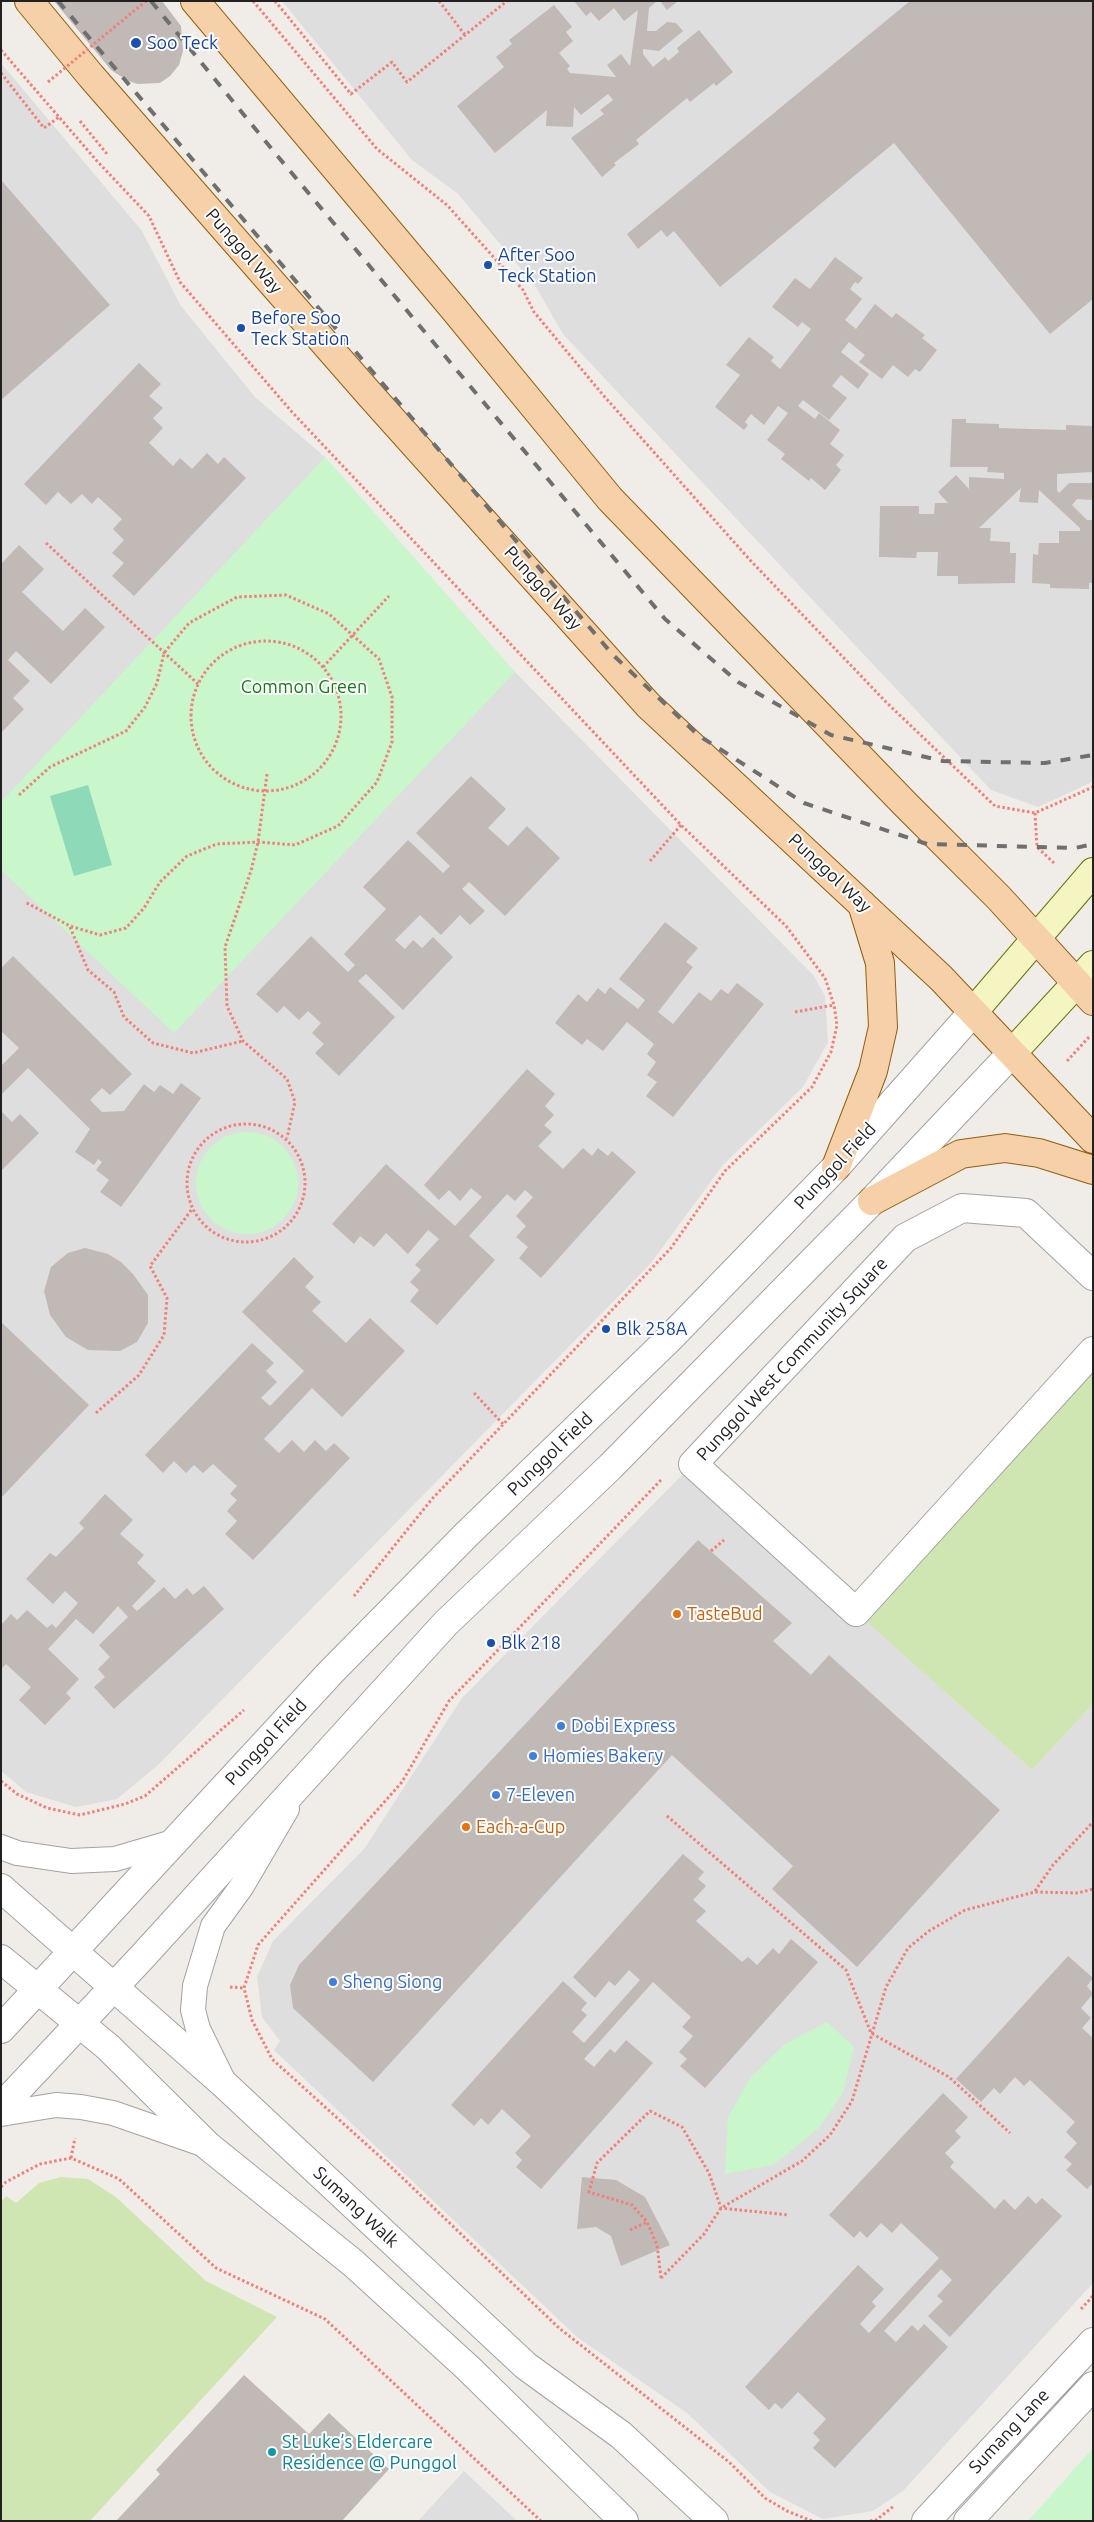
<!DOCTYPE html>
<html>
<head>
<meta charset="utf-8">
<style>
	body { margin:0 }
	#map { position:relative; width:1094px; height:2522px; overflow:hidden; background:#f0ede8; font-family:Ubuntu,sans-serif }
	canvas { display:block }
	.frame { position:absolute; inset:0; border:2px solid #212121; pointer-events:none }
</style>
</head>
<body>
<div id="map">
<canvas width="1094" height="2522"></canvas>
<div class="frame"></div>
</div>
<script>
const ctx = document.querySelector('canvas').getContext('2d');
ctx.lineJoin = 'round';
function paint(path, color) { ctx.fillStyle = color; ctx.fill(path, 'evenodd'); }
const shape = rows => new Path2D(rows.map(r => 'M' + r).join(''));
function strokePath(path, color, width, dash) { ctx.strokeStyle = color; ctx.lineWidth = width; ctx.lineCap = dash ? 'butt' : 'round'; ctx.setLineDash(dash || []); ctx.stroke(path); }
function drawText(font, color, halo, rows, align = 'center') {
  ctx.font = font + ' Ubuntu,sans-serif'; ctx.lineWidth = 4; ctx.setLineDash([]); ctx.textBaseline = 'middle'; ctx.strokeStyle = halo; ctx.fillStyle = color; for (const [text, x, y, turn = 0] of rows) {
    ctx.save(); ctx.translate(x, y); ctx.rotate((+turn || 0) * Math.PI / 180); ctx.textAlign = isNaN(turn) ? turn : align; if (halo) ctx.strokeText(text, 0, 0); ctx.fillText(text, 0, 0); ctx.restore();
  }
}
const residential = shape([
	[282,1,1093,1,1093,779,1090,783,1038,807,991,790,563,334,534,284,457,193,412,160],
	[1,63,142,231,181,306,255,397,325,457,515,672,814,976,825,996,828,1042,803,1087,723,1165,651,1263,158,1765,117,1799,76,1807,26,1792,1,1771],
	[693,1464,1032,1770,1093,1704,1093,2283,903,2491,873,2511,823,2519,770,2492,687,2413,577,2337,274,2050,280,2041,262,2017,257,1977,273,1941,364,1849,462,1698],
	[464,2471,517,2521,418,2521]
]);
const grass = shape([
	[1093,1351,1093,1704,1032,1770,856,1612],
	[61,2177,88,2179,116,2197,206,2281,277,2317,90,2521,1,2521,1,2202,6,2196,16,2203,39,2183]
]);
const park = shape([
	[325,457,515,672,174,1033,1,870,1,802],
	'196 1183a51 51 0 1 1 102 0a51 51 0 1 1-102 0Z',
	[827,2022,854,2047,843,2093,819,2128,773,2165,725,2174,728,2117,751,2077,785,2044],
	[1093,2448,1093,2521,1028,2521]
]);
const pitch = shape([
	[88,785,112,865,74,876,50,796]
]);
const building = shape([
	[54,1,162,1,181,26,183,51,179,65,170,76,160,83,138,84,128,81,111,70],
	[574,1,657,1,649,8,647,31,656,31,667,22,676,23,683,31,659,51,643,49,643,54,653,67,665,57,668,61,679,52,677,48,699,30,733,72,716,86,714,83,690,102,687,98,636,140,639,144,614,163,616,165,602,177,571,138,604,114,600,110,613,100,608,94,581,115,574,107,573,127,546,126,547,110,495,153,457,106,504,67,496,57,512,44,509,40,554,5,572,27,566,32,573,41,559,53,570,66,567,69,570,73,616,77,607,65,621,54,630,66,638,10,624,21,614,8,599,21,591,12,586,16],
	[660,1,678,1,667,10],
	[910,1,1093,1,1093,299,1050,334,894,143,720,287,674,231,667,237,661,230,638,249,627,234],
	[1,180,110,305,1,400],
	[835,257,863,278,858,284,855,282,850,289,862,299,845,320,856,329,875,304,892,318,896,313,925,335,922,338,937,350,920,372,915,369,908,377,893,365,882,379,859,362,865,355,849,342,841,352,869,374,858,389,841,375,832,386,847,398,829,420,803,400,798,406,815,419,819,413,840,430,830,444,844,455,836,465,841,470,825,490,811,478,809,481,781,459,785,454,767,440,788,413,778,406,764,425,751,414,745,422,748,425,744,430,715,407,740,375,726,365,749,337,774,357,771,361,780,369,811,329,802,322,798,327,772,307,795,278,810,289],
	[139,363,161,384,149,396,163,408,153,418,163,428,149,443,173,466,180,458,192,469,207,453,218,464,224,457,246,478,134,596,112,576,124,563,112,553,124,540,113,529,122,519,98,497,92,504,82,494,71,504,58,492,46,505,24,484],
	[952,419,966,419,966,423,999,424,999,428,1066,430,1066,425,1093,426,1093,472,1057,474,1057,490,1059,493,1069,483,1093,483,1093,500,1077,499,1072,505,1087,520,1093,520,1093,583,1089,583,1089,589,1050,588,1050,584,1032,583,1033,554,1038,555,1039,543,1059,543,1059,531,1080,531,1080,528,1039,490,1038,503,1019,502,1021,488,979,528,991,528,990,541,1010,542,1010,553,1016,553,1015,583,958,584,958,576,937,576,938,552,917,552,916,558,879,557,880,506,919,506,919,514,934,514,935,503,948,503,938,492,956,475,969,489,969,477,1004,479,1004,473,987,472,988,467,950,467],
	[19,545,44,569,22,592,63,631,85,608,105,627,51,684,16,651,8,660,30,681,13,698,24,709,1,733,1,564],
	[471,776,506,809,488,828,508,846,527,826,560,858,505,916,469,882,462,889,485,911,470,925,460,915,441,935,420,915,395,940,405,949,413,940,422,948,433,937,453,957,403,1010,366,974,358,981,395,1017,339,1076,315,1053,324,1044,312,1033,321,1023,308,1011,299,1020,284,1006,277,1013,256,994,311,936,348,972,355,965,344,954,386,909,363,887,408,840,443,873,450,866,416,833],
	[665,922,698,948,686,962,693,967,658,1012,673,1024,699,992,711,1001,721,989,728,994,737,983,764,1004,673,1117,646,1096,657,1082,647,1075,656,1062,647,1054,654,1044,627,1022,603,1051,587,1039,582,1045,555,1023,578,994,587,1002,598,988,605,994,610,987,638,1009,645,1000,619,979],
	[13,956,132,1074,110,1095,102,1088,90,1100,102,1112,124,1111,144,1084,154,1092,160,1085,173,1094,181,1083,201,1098,121,1207,100,1192,109,1180,96,1170,102,1162,98,1159,94,1165,75,1152,90,1129,28,1068,1,1095,1,1066,19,1048,1,1031,1,968],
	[527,1069,555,1094,545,1106,554,1115,544,1125,552,1132,538,1146,563,1169,583,1148,592,1156,598,1148,608,1156,612,1151,636,1172,541,1278,519,1258,528,1247,516,1237,526,1226,516,1216,533,1197,525,1190,515,1201,507,1194,469,1236,495,1260,437,1325,410,1301,419,1290,410,1282,421,1270,415,1265,439,1239,428,1230,408,1254,386,1233,374,1247,360,1236,354,1244,332,1224,386,1164,455,1226,482,1197,471,1188,460,1201,449,1190,439,1200,424,1185],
	[1,1111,12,1122,20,1114,39,1133,1,1171],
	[85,1248,108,1254,121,1262,133,1274,148,1295,148,1323,137,1342,120,1351,88,1350,66,1337,50,1315,44,1291,51,1267,68,1253],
	[294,1257,314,1277,305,1287,321,1302,312,1311,346,1343,370,1318,405,1351,342,1417,312,1388,264,1439,279,1453,292,1440,304,1452,315,1440,326,1451,334,1443,350,1458,253,1560,225,1534,237,1521,227,1511,237,1500,230,1494,237,1486,213,1464,203,1473,194,1465,186,1473,174,1461,163,1473,145,1455,252,1343,274,1363,266,1371,277,1382,261,1398,270,1406,304,1371,242,1312],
	[1,1322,89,1405,1,1498],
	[105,1494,133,1520,120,1534,144,1555,137,1563,156,1581,132,1606,137,1611,164,1587,175,1599,187,1588,193,1595,204,1586,224,1609,114,1709,94,1687,105,1677,98,1669,110,1657,99,1645,128,1617,118,1606,93,1634,76,1619,48,1649,79,1679,66,1693,71,1698,45,1725,19,1700,31,1687,6,1664,1,1669,1,1625,11,1614,17,1620,27,1610,47,1628,52,1624,56,1628,78,1603,65,1591,53,1604,26,1579,50,1553,56,1557,84,1528,79,1523],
	[698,1540,792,1623,773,1641,811,1675,829,1655,1000,1810,857,1967,772,1889,793,1866,672,1755,373,2082,293,2008,290,1985,299,1965],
	[683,1854,704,1872,698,1879,706,1886,693,1900,706,1911,696,1921,742,1962,748,1957,757,1965,773,1948,779,1954,791,1939,818,1962,705,2088,680,2066,687,2059,679,2052,693,2036,682,2027,691,2017,653,1982,584,2059,594,2067,610,2049,615,2053,626,2040,653,2063,541,2189,516,2167,522,2160,515,2153,531,2136,502,2109,488,2125,481,2118,474,2126,451,2105,563,1981,587,2003,581,2010,587,2015,572,2032,584,2043,640,1980,629,1970,615,1986,609,1981,595,1998,573,1977],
	[1068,1956,1093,1978,1087,1986,1093,1994,1081,2008,1091,2018,1082,2028,1093,2038,1093,2183,1087,2189,1066,2170,1072,2164,1064,2157,1077,2143,1066,2132,1075,2122,1030,2080,1024,2086,1015,2077,1000,2094,994,2088,981,2102,956,2079],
	[943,2093,968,2117,955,2131,961,2137,945,2153,954,2162,950,2167,995,2209,1004,2199,1015,2210,1028,2196,1036,2204,1042,2198,1062,2216,950,2337,928,2316,943,2301,937,2296,952,2280,941,2269,884,2331,896,2342,912,2325,918,2331,924,2324,948,2347,835,2468,813,2448,820,2440,813,2433,826,2419,798,2392,782,2409,775,2403,769,2410,745,2387,858,2265,884,2289,872,2302,876,2306,860,2324,869,2333,939,2258,901,2223,892,2233,881,2223,867,2238,860,2231,854,2238,829,2215],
	[582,2177,616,2180,645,2197,670,2245,621,2266,611,2236,596,2227,577,2229],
	[244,2375,309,2434,329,2413,389,2469,342,2521,116,2521,160,2474,156,2470]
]);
const path = shape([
	[253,1,377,149,447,205,523,290,534,312,603,395,750,560,886,702,995,806,1035,813,1093,787],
	[275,1,351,94,392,62,407,82,507,1],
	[439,1,465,35],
	[1,50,97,161,149,216,180,282,292,412,681,825,786,926,825,978,834,1005,837,1025,831,1052,812,1087,725,1171,671,1248,432,1499,354,1596],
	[1,73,44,128,59,117],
	[80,121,107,154],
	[46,543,198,684],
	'191 716a75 75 0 1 1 150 0a75 75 0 1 1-150 0Z',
	[323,667,389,596],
	[267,774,258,842,251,871,225,947,227,1006,243,1041,287,1079,295,1102,287,1138],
	[19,795,50,767,126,731,145,707,157,683,164,653,189,623,237,597,286,595,329,614,379,659,392,697,392,742,377,782,338,826,295,845,258,842,217,844,187,856,160,882,144,908,126,928,100,935,70,926,25,902],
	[1035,813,1037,847,1054,863],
	[650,861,681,825],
	[70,927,88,970,114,992,124,1017,153,1043,193,1053,243,1041],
	[795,1012,834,1005],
	[1067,1061,1090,1036],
	'187 1183a59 59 0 1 1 118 0a59 59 0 1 1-118 0Z',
	[474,1393,503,1424],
	[96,1413,139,1375,164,1335,167,1298,150,1266,192,1209],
	[661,1480,449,1701,402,1782,258,1945,244,1988,252,2020,272,2059,387,2163,559,2328,729,2462,765,2498,787,2511,812,2521],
	[711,1551,724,1540],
	[1,1781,17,1794,47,1808,80,1815,125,1804,145,1796,244,1710],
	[667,1816,846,1970,871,2033,949,2077,1010,2133],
	[1035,1891,1053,1865,1093,1822],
	[230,1987,244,1988],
	[71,2158,75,2138],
	[1,2187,6,2182,40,2164,71,2158,119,2179,216,2268,325,2319,541,2521],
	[630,2230,647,2222],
	[661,2278,704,2234,721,2208,802,2161,830,2135,852,2101,886,1987,908,1948,929,1931,965,1910,1035,1892,1078,1893,1093,1889],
	[661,2278,657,2245,647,2222,632,2205,589,2192,597,2163,650,2111,682,2127,709,2173,721,2208,788,2215],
	[1081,2309,1093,2296],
	[870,2521,876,2520,894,2506]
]);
const lane = shape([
	[1,1847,17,1853,71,1861,115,1859,173,1842],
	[224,2082,198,2029,193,2010,195,1986,213,1926,242,1886,287,1809],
	[1,2114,56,2105,81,2107,113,2113,208,2146]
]);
const street = shape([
	[1093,1276,1026,1213,962,1208,905,1238,693,1464,856,1612,1093,1351],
	[1,1888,225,2085,526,2366,621,2435,714,2521],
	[1,1959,108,2047,208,2146,353,2263,468,2368,624,2521],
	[1,2029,331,1672,468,1533,668,1340,836,1167,974,1011],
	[1,2107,143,1956,446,1623,610,1467,872,1201,1012,1053],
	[926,2521,1093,2342],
	[968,2521,1093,2386]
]);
const secondary = shape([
	[974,1011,1093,872],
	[1012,1053,1093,965]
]);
const primary = shape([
	[29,1,91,76,371,396,648,705,941,978,1093,1139],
	[195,1,454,309,610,499,904,803,999,898,1093,1001],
	[836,1167,873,1071,883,1027,880,963,862,904],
	[872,1201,961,1154,1005,1148,1039,1153,1093,1170]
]);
const rail = shape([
	[58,1,613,655,698,735,804,803,927,844,1075,848,1093,844],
	[151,1,280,159,665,619,738,682,831,735,943,761,1045,763,1093,755]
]);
const pathBridge = shape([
	[48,82,146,1]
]);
const markers = [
	[136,43,6,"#1a4fb4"],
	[488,265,5,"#1a4fb4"],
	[241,328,5,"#1a4fb4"],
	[606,1329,5,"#1a4fb4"],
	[677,1614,5,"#e8710a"],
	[491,1643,5,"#1a4fb4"],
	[561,1726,5,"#3f7fe0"],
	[533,1756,5,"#3f7fe0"],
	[496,1795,5,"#3f7fe0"],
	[466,1827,5,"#e8710a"],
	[333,1982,5,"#3f7fe0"],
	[272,2452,5,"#0f9aa8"]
];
const transitNames = [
	["Soo Teck",147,43],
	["After Soo",498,255],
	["Teck Station",498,276],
	["Before Soo",251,318],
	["Teck Station",251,339],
	["Blk 258A",616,1329],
	["Blk 218",501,1643]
];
const streetNames = [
	["Punggol Way",244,251,49],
	["Punggol Way",543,588,48],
	["Punggol Way",830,873,43],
	["Punggol Field",835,1166,-47],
	["Punggol West Community Square",792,1359,-47],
	["Punggol Field",550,1454,-44],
	["Punggol Field",266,1742,-47],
	["Sumang Walk",356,2207,43],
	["Sumang Lane",1009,2431,-47]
];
const parkNames = [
	["Common Green",304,687]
];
const foodNames = [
	["TasteBud",687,1614],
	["Each-a-Cup",476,1827]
];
const shopNames = [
	["Dobi Express",571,1726],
	["Homies Bakery",543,1756],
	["7-Eleven",506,1795],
	["Sheng Siong",343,1982]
];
const cultureNames = [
	["St Luke’s Eldercare",282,2442],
	["Residence @ Punggol",282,2463]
];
paint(residential, '#dfdede');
paint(grass, '#cfe6b3');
paint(park, '#caf6cb');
paint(pitch, '#8dd9b8');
paint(building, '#c1b9b5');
strokePath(lane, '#a2a2a2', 26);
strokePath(street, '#a2a2a2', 30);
strokePath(secondary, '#6c720e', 30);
strokePath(primary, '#925f0c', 30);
strokePath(path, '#ef807a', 3, [2.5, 2.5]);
strokePath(lane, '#fff', 24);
strokePath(street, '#fff', 28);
strokePath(secondary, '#f5f5c2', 28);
strokePath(primary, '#f5d0a9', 28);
strokePath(rail, '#6f6f6f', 4, [10, 10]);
strokePath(pathBridge, '#ef807a', 3, [2.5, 2.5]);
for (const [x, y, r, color] of markers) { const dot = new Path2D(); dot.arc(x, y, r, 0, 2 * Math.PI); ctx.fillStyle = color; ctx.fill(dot); strokePath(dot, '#fff', 2); }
drawText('18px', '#164399', '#fff', transitNames, 'left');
drawText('18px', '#212121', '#fff', streetNames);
drawText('18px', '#157918', '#fff', parkNames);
drawText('18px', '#c56008', '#fff', foodNames, 'left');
drawText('18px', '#366cbe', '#fff', shopNames, 'left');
drawText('18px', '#0d838f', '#fff', cultureNames, 'left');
</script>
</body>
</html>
